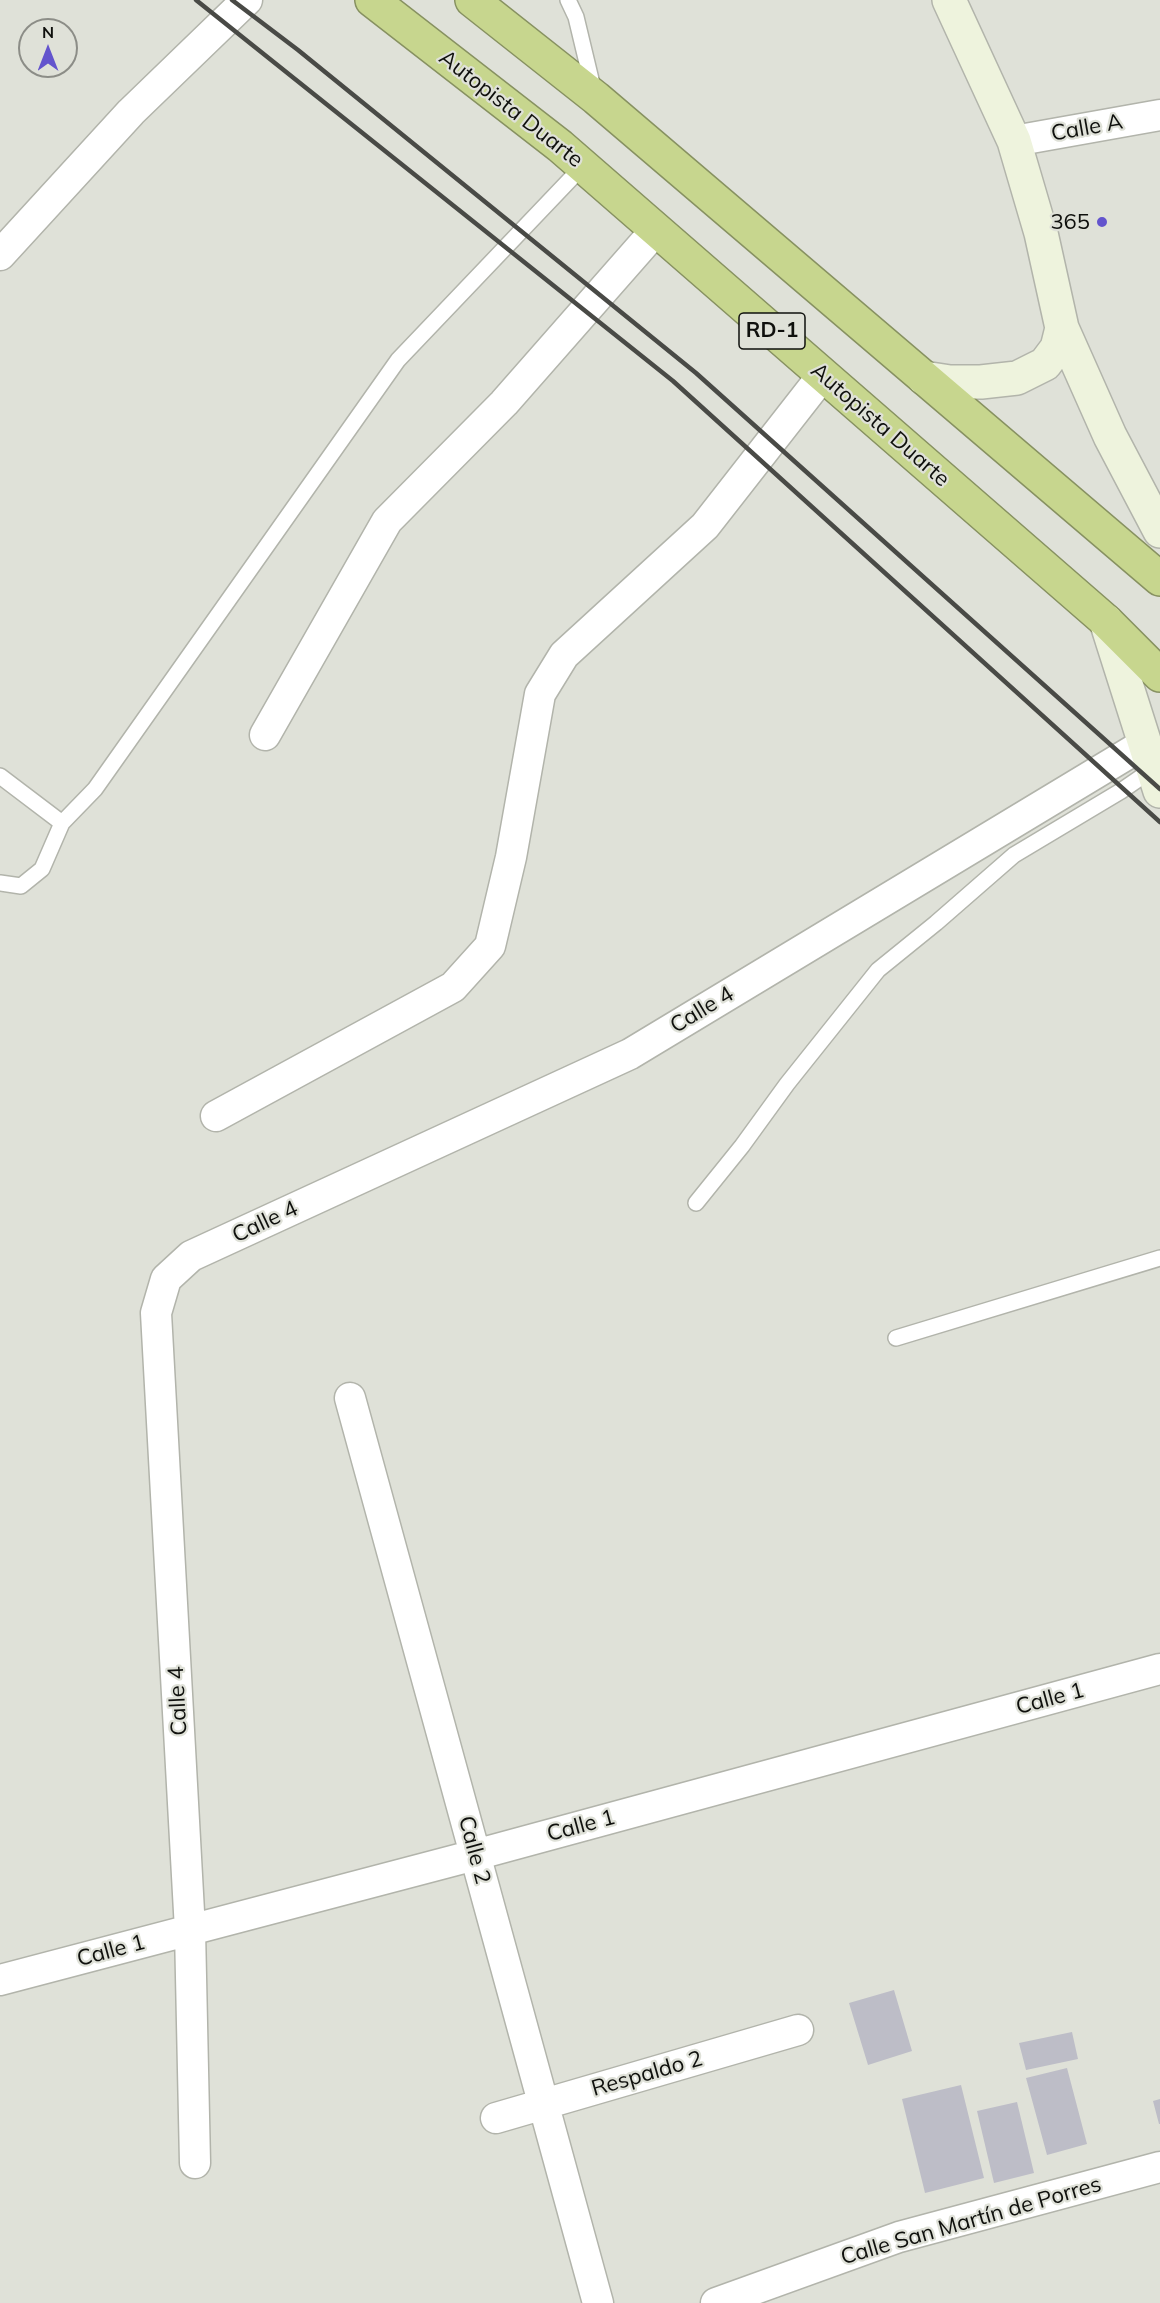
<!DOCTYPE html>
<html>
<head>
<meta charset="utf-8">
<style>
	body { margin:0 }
	#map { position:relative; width:1160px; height:2303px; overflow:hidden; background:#dfe1d8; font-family:Mulish,sans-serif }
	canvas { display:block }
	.north { position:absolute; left:18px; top:18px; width:60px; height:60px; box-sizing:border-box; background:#dfe1d8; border:2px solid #8c8d87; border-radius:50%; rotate:0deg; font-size:16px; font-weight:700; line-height:24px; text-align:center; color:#0f100d }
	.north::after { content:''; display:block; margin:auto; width:21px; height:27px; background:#6354cd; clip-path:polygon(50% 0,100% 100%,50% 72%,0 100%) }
</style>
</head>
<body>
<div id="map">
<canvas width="1160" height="2303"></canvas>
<div class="north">N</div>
</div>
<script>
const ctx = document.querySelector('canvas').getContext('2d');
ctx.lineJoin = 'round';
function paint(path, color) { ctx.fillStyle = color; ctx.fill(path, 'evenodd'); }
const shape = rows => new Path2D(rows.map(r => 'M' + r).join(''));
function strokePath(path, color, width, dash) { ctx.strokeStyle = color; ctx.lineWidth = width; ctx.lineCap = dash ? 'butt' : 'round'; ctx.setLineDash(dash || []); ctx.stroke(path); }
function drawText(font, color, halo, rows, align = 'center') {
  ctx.font = font + ' Mulish,sans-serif'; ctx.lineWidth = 4.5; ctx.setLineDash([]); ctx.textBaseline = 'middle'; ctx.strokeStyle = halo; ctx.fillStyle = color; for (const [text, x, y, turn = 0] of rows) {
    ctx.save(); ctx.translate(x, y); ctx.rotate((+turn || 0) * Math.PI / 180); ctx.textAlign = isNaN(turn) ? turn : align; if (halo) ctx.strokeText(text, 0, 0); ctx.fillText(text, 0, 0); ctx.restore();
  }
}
const building = shape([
	[894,1990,912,2051,868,2065,849,2003],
	[1072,2032,1078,2059,1026,2070,1019,2043],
	[1067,2068,1087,2144,1047,2155,1026,2078],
	[961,2085,984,2178,925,2193,902,2099],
	[1160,2099,1160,2124,1159,2124,1153,2101],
	[1017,2102,1034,2173,994,2183,977,2111]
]);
const lane = shape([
	[568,0,576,17,594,92],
	[0,776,62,823,95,789,398,360,583,166],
	[0,883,21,886,42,869,62,823],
	[696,1203,742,1146,787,1084,878,970,936,923,1014,855,1121,791,1153,769],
	[896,1338,1160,1258]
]);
const street = shape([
	[1014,141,1160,115],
	[0,255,131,112,247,0],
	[265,735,387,521,504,403,656,230],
	[216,1116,453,987,490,946,511,857,540,694,564,655,705,526,823,375],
	[350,1398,598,2303],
	[0,1980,475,1855,1160,1669],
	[496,2118,798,2030],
	[195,2163,190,1930,156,1313,166,1279,191,1256,630,1054,1144,744],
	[716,2303,899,2237,1160,2167]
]);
const secondary = shape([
	[949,0,1014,141,1041,233,1062,328,1110,436,1160,531],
	[924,378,950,382,981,382,1017,378,1045,364,1057,348,1062,328],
	[1106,621,1160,791]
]);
const highway = shape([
	[372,0,560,146,1106,621,1160,675],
	[472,0,596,98,1160,579]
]);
const rail = shape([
	[196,0,673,381,1160,822],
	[232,0,298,50,696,373,1160,789]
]);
const markers = [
	[1102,222,6,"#6354cd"]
];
const shields = [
	[772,331,66]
];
const shieldNames = [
	["RD-1",772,331]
];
const streetNames = [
	["Autopista Duarte",511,109,38],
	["Calle A",1087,128,-10],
	["Autopista Duarte",880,425,41],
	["Calle 4",702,1010,-31],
	["Calle 4",265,1222,-25],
	["Calle 1",1050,1699,-15],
	["Calle 4",178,1701,-93],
	["Calle 1",581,1826,-15],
	["Calle 2",474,1850,75],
	["Calle 1",111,1951,-15],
	["Respaldo 2",647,2074,-16],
	["Calle San Martín de Porres",971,2221,-16]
];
const poiNames = [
	["365",1090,222]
];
paint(building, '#bdbdc7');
strokePath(lane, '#b2b4ab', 18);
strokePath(street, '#b2b4ab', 33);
strokePath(secondary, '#b2b4ab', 36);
strokePath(highway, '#879161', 36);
strokePath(lane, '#fff', 15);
strokePath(street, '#fff', 30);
strokePath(secondary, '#eef3dd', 33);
strokePath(highway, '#c7d68e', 33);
strokePath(rail, '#494a46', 4.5);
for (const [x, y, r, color] of markers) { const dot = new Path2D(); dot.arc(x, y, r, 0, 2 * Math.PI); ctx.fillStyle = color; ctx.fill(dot); strokePath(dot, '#dfe1d8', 2); }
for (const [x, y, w] of shields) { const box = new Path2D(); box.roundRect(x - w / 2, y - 18, w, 36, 4.5); ctx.fillStyle = '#dfe1d8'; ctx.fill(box); strokePath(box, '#0f100d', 1.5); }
drawText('bold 21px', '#0f100d', null, shieldNames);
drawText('22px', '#0f100d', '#dfe1d8', streetNames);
drawText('22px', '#0f100d', '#dfe1d8', poiNames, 'right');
</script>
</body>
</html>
